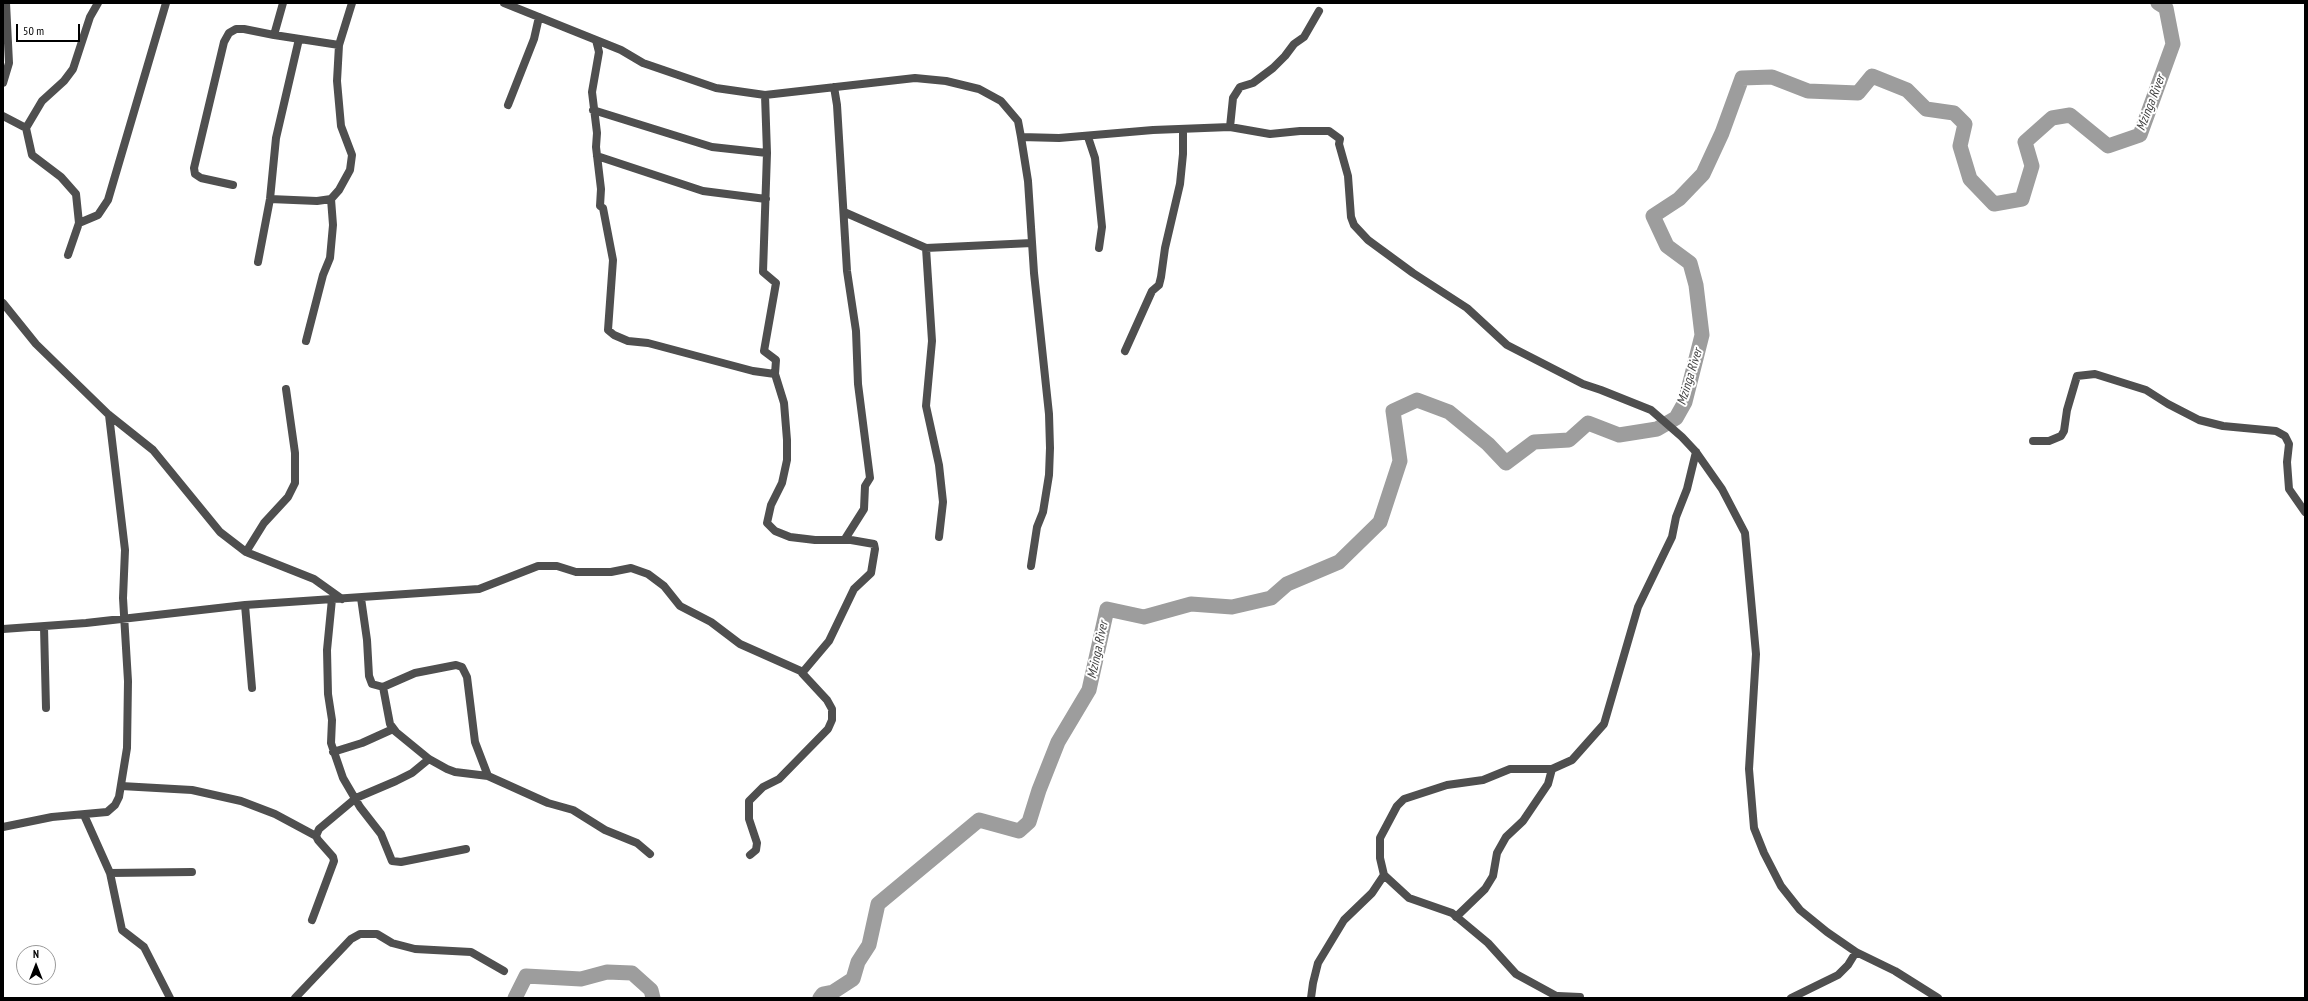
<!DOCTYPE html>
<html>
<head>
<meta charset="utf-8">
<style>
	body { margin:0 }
	#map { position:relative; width:2308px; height:1001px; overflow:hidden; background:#fff; font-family:"PT Sans Narrow",sans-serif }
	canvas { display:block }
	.frame { position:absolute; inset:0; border:4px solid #000; pointer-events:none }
	.north { position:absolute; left:16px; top:945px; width:40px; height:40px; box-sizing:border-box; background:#fff; border:1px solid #999; border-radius:50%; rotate:0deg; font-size:11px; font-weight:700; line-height:16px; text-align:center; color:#000 }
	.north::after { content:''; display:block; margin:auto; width:14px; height:18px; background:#000; clip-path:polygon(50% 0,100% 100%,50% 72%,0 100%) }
	.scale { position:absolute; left:16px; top:24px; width:64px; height:18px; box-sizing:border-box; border:2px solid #000; border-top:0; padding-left:5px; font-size:12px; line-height:14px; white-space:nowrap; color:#000; -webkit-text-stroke:3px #fff; paint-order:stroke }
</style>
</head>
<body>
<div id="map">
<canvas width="2308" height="1001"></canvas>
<div class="frame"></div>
<div class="north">N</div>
<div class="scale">50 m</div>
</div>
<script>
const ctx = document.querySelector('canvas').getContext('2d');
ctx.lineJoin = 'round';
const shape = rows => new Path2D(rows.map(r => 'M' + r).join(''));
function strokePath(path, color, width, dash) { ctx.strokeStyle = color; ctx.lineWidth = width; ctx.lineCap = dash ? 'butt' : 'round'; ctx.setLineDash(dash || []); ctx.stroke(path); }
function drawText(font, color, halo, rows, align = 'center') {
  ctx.font = font + ' "PT Sans Narrow",sans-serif'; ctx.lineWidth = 4; ctx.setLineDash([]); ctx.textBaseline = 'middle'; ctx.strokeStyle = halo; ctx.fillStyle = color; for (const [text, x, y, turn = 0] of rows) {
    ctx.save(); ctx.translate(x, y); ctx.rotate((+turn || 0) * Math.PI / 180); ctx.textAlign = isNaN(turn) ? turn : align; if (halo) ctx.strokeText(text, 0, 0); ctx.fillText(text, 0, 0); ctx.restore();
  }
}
const stream = shape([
	[823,994,825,998]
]);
const river = shape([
	[515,998,526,976,581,979,607,972,632,973,651,990,653,998],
	[820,998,823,994,833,992,853,979,858,962,869,945,878,904,979,820,1019,831,1029,822,1039,790,1058,742,1089,690,1107,609,1144,617,1191,604,1232,607,1271,598,1287,584,1339,562,1380,522,1400,461,1393,411,1417,400,1449,412,1488,444,1506,463,1534,442,1569,440,1588,423,1619,435,1657,429,1676,418,1685,402,1702,335,1696,285,1690,263,1667,246,1653,216,1679,199,1703,174,1722,133,1742,78,1772,77,1808,91,1858,93,1872,76,1907,90,1926,109,1954,113,1965,124,1960,146,1970,179,1994,204,2022,199,2032,166,2025,142,2052,118,2070,115,2108,146,2140,135,2173,44,2166,8,2158,3]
]);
const street = shape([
	[504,3,621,50,643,63,716,88,765,95,915,78,946,81,979,89,1001,101,1018,121,1021,137,1059,138,1153,130,1230,127,1270,134,1300,131,1329,131,1340,139,1339,144,1348,176,1351,217,1354,225,1368,240,1413,273,1467,308,1507,345,1583,384,1601,390,1651,410,1682,437,1696,452,1722,489,1745,533,1756,654,1749,769,1754,828,1764,853,1781,886,1800,910,1827,932,1856,952,1895,971,1938,998],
	[274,35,283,3],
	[596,40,599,52,592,92,597,133,596,147,601,189,600,206,603,208,613,260,608,330,614,335,628,341,648,343,753,371,775,374],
	[3,83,9,63,6,3],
	[834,87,837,105,847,271,856,331,858,384,870,478,865,486,864,509,845,539],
	[508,105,534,39,539,17],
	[593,110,712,147,767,153],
	[3,116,26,128,32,155,61,177,76,194,79,223,68,255],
	[1230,127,1233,98,1240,87,1253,83,1273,68,1285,56,1294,44,1304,37,1319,11],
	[26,128,42,101,64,81,73,69,90,17,98,3],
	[1021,137,1028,181,1034,273,1049,414,1050,448,1049,475,1043,512,1037,527,1031,566],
	[1088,137,1095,158,1102,227,1099,248],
	[597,156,703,191,766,199],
	[233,185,201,178,195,174,194,168,224,42,229,33,236,29,244,29,274,35,339,45],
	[270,199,317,201,331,199,339,190,350,170,352,155,341,126,337,81,339,45,352,3],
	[844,212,926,248,1032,243],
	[79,223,98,215,108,200,166,3],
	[926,248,932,341,926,406,939,465,943,502,939,537],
	[258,262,270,199,276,138,299,39],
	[3,303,36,344,109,415,153,450,220,532,246,552,314,579,342,599],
	[306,341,323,275,330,258,333,225,331,199],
	[1125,351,1152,291,1159,285,1161,277,1165,248,1180,184,1183,154,1183,130],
	[2033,441,2049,441,2061,436,2064,431,2067,410,2077,376,2095,374,2146,390,2168,404,2199,420,2223,426,2276,431,2285,436,2289,444,2287,462,2289,489,2305,512],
	[246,552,264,523,288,497,295,483,295,453,286,389],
	[361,598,367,640,369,676,372,684,383,687,415,673,456,665,462,667,467,677,475,742,488,776,548,803,573,810,605,830,637,843,650,854],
	[332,599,327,650,328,694,332,720,331,743,343,778,360,807,381,834,392,861,401,862,466,849],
	[245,605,252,688],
	[44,627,46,708],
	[3,629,86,623,245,605,479,589,538,566,557,566,576,572,611,572,631,568,648,574,664,586,680,606,711,622,740,644,803,672],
	[383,687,390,724,396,732,429,759,447,769,455,772,488,776],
	[333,752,362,743,393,729],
	[121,786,192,790,241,801,275,814,316,836],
	[84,815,110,873,122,930,144,947,170,998],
	[3,827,52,817,107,812,115,805,119,797,127,748,128,681,123,598,125,550,109,415],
	[750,855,756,850,757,843,749,819,749,801,763,787,779,779,828,729,832,720,832,709,827,700,802,673,829,641,854,589,871,573,875,549,874,544,851,540,815,540,790,537,775,531,767,523,771,505,782,483,787,460,787,440,784,403,775,374,776,360,764,351,776,283,763,272,767,153,765,95],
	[110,873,192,872],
	[1384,875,1409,898,1452,913,1488,943,1516,974,1560,998],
	[1456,917,1485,889,1493,876,1497,853,1506,837,1523,821,1548,784,1552,769],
	[312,920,334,861,333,857,318,840,316,836,319,829,356,798,396,781,412,773,429,759],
	[1558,996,1580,997],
	[295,998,351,939,360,934,377,934,392,943,415,949,471,952,504,971],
	[1311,998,1313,983,1318,963,1344,920,1372,893,1384,875,1380,858,1380,838,1397,806,1404,799,1447,785,1483,780,1510,769,1552,769,1572,760,1604,724,1638,607,1672,537,1676,517,1687,489,1696,452],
	[1791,998,1838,975,1848,965,1856,952]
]);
const waterNames = [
	["Mzinga River",2151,103,-69],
	["Mzinga River",1690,377,-73],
	["Mzinga River",1098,650,-78]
];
strokePath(stream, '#9d9d9d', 2.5);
strokePath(river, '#9d9d9d', 15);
strokePath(street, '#4f4f4f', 8);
drawText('italic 13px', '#3e3e3e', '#fff', waterNames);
</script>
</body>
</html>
